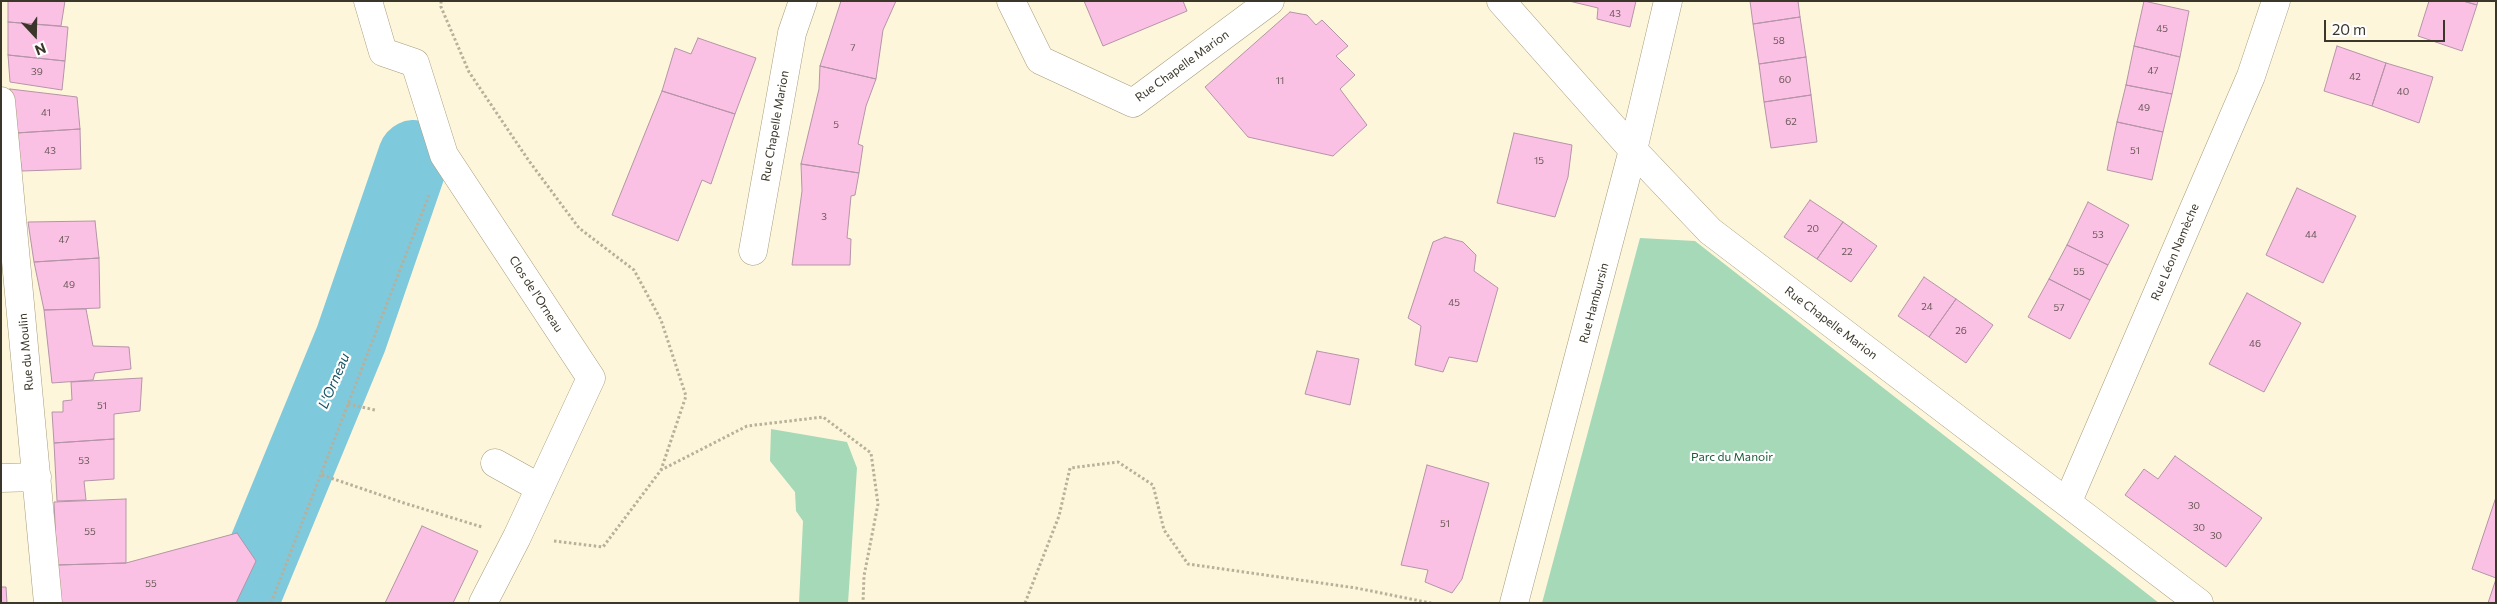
<!DOCTYPE html>
<html>
<head>
<meta charset="utf-8">
<style>
	body { margin:0 }
	#map { position:relative; width:2497px; height:604px; overflow:hidden; background:#fef6da; font-family:Commissioner,sans-serif }
	canvas { display:block }
	.frame { position:absolute; inset:0; border:2px solid #3a3629; pointer-events:none }
	.north { position:absolute; left:10px; top:10px; width:50px; height:50px; -webkit-text-stroke:4px #fff; paint-order:stroke; rotate:159deg; font-size:14px; font-weight:700; line-height:20px; text-align:center; color:#3a3629 }
	.north::after { content:''; display:block; margin:auto; width:18px; height:22px; background:#3a3629; clip-path:polygon(50% 0,100% 100%,50% 72%,0 100%) }
	.scale { position:absolute; left:2324px; top:20px; width:121px; height:22px; box-sizing:border-box; border:2px solid #3a3629; border-top:0; padding-left:6px; font-size:15px; line-height:18px; white-space:nowrap; color:#3a3629; -webkit-text-stroke:4px #fff; paint-order:stroke }
</style>
</head>
<body>
<div id="map">
<canvas width="2497" height="604"></canvas>
<div class="frame"></div>
<div class="north">N</div>
<div class="scale">20 m</div>
</div>
<script>
const ctx = document.querySelector('canvas').getContext('2d');
ctx.lineJoin = 'round';
function paint(path, color) { ctx.fillStyle = color; ctx.fill(path, 'evenodd'); }
const shape = rows => new Path2D(rows.map(r => 'M' + r).join(''));
function strokePath(path, color, width, dash) { ctx.strokeStyle = color; ctx.lineWidth = width; ctx.lineCap = dash ? 'butt' : 'round'; ctx.setLineDash(dash || []); ctx.stroke(path); }
function drawText(font, color, halo, rows, align = 'center') {
  ctx.font = font + ' Commissioner,sans-serif'; ctx.lineWidth = 4.5; ctx.setLineDash([]); ctx.textBaseline = 'middle'; ctx.strokeStyle = halo; ctx.fillStyle = color; for (const [text, x, y, turn = 0] of rows) {
    ctx.save(); ctx.translate(x, y); ctx.rotate((+turn || 0) * Math.PI / 180); ctx.textAlign = isNaN(turn) ? turn : align; if (halo) ctx.strokeText(text, 0, 0); ctx.fillText(text, 0, 0); ctx.restore();
  }
}
const green = shape([
	[1640,238,1695,241,2159,603,1542,603],
	[771,429,847,442,857,468,848,603,799,603,803,521,796,511,795,492,770,461]
]);
const river = shape([
	[242,603,351,339,414,156]
]);
const building = shape([
	[8,1,65,1,61,26,8,22,8,1],
	[841,1,896,1,883,30,876,79,820,66,841,1],
	[1084,1,1183,1,1187,11,1103,46,1084,1],
	[1569,1,1636,1,1630,27,1597,19,1598,8,1569,1],
	[1750,1,1798,1,1800,17,1753,24,1750,1],
	[2144,1,2189,11,2180,57,2134,46,2144,1],
	[2429,1,2463,1,2477,5,2462,51,2418,36,2429,1],
	[2463,1,2478,1,2477,5,2463,1],
	[1290,12,1307,15,1316,25,1322,20,1348,46,1336,56,1355,75,1340,89,1367,125,1333,156,1248,137,1205,87,1290,12],
	[1800,17,1806,57,1759,64,1753,24,1800,17],
	[8,22,68,27,65,61,8,55,8,22],
	[698,38,756,58,735,114,662,91,675,48,691,54,698,38],
	[2134,46,2180,57,2172,94,2126,85,2134,46],
	[2337,46,2386,63,2372,106,2324,91,2337,46],
	[8,55,65,61,62,90,10,82,8,55],
	[1806,57,1811,95,1764,102,1759,64,1806,57],
	[2386,63,2433,77,2419,123,2372,106,2386,63],
	[820,66,876,79,866,106,858,144,863,146,859,173,801,164,819,89,820,66],
	[2126,85,2172,94,2163,132,2117,122,2126,85],
	[10,89,77,97,80,129,16,133,10,89],
	[662,91,735,114,711,184,702,180,678,241,612,215,662,91],
	[1811,95,1817,142,1771,148,1764,102,1811,95],
	[2117,122,2163,132,2152,180,2107,170,2117,122],
	[80,129,81,169,22,171,16,133,80,129],
	[1514,133,1572,145,1568,177,1555,217,1497,203,1514,133],
	[801,164,859,173,855,195,851,196,847,238,851,239,850,265,792,265,802,191,801,164],
	[2297,188,2356,216,2323,283,2266,255,2297,188],
	[1810,200,1843,222,1817,259,1784,237,1810,200],
	[2088,202,2129,225,2108,265,2067,245,2088,202],
	[95,221,99,258,34,262,28,222,95,221],
	[1843,222,1877,246,1851,282,1817,259,1843,222],
	[1445,237,1463,242,1476,255,1474,271,1498,288,1477,362,1449,357,1443,372,1415,365,1421,326,1408,318,1433,242,1445,237],
	[2067,245,2108,265,2090,300,2049,279,2067,245],
	[99,258,100,308,44,310,34,262,99,258],
	[1924,277,1956,299,1929,337,1898,316,1924,277],
	[2049,279,2090,300,2070,339,2028,317,2049,279],
	[2247,293,2301,323,2264,392,2209,364,2247,293],
	[1956,299,1993,325,1966,363,1929,337,1956,299],
	[86,309,93,346,129,347,131,369,95,373,93,380,52,383,44,310,86,309],
	[1317,351,1359,359,1350,405,1305,394,1317,351],
	[142,378,140,411,114,414,114,439,54,443,52,412,63,412,63,401,72,400,71,382,142,378],
	[114,439,114,479,84,481,86,500,57,501,54,443,114,439],
	[2175,456,2262,518,2226,567,2125,495,2144,469,2158,479,2175,456],
	[1427,465,1489,483,1462,579,1452,593,1425,582,1428,570,1401,565,1427,465],
	[2496,497,2496,578,2472,569,2496,497],
	[126,499,126,563,57,565,54,502,126,499],
	[422,526,478,551,453,603,385,603,422,526],
	[237,533,256,561,236,603,58,603,57,565,126,563,237,533],
	[2496,579,2496,603,2488,603,2496,579],
	[1,587,6,587,7,603,1,603,1,587]
]);
const path = shape([
	[441,1,441,7,469,72,529,161,579,228,634,270,661,320,686,396,661,470],
	[348,404,375,410],
	[322,475,404,503,482,527],
	[554,541,603,547,661,470,747,426,823,417,871,453,878,504,864,576,863,603],
	[271,603,429,195],
	[1025,603,1059,516,1070,468,1118,462,1153,485,1164,530,1188,564,1356,588,1431,603]
]);
const minor = shape([
	[368,1,383,52,415,63,444,155,591,378,517,537,483,603],
	[1011,1,1040,60,1133,103,1270,1],
	[1501,1,1633,150,1710,231,2199,603],
	[1,101,48,603],
	[753,251,792,33,803,1],
	[495,463,540,488],
	[1,478,37,477],
	[2068,501,2251,76,2276,1],
	[1514,603,1633,150,1668,1]
]);
const numberNames = [
	["43",1615,14],
	["45",2162,29],
	["58",1779,41],
	["7",853,48],
	["47",2153,71],
	["39",37,72],
	["42",2355,77],
	["60",1785,80],
	["11",1280,81],
	["40",2403,92],
	["49",2144,108],
	["41",46,113],
	["62",1791,122],
	["5",836,125],
	["43",50,151],
	["51",2135,151],
	["15",1539,161],
	["3",824,217],
	["20",1813,229],
	["53",2098,235],
	["44",2311,235],
	["47",64,240],
	["22",1847,252],
	["55",2079,272],
	["49",69,285],
	["45",1454,303],
	["24",1927,307],
	["57",2059,308],
	["26",1961,331],
	["46",2255,344],
	["51",102,406],
	["53",84,461],
	["30",2194,506],
	["51",1445,524],
	["30",2199,528],
	["55",90,532],
	["30",2216,536],
	["55",151,584]
];
const streetNames = [
	["Rue Chapelle Marion",1182,66,-36],
	["Rue Chapelle Marion",775,126,-80],
	["Rue Léon Namèche",2175,252,-67],
	["Clos de l'Orneau",536,294,57],
	["Rue Hambursin",1594,303,-75],
	["Rue Chapelle Marion",1831,323,37],
	["Rue du Moulin",26,352,-95]
];
const parkNames = [
	["Parc du Manoir",1732,457]
];
const waterNames = [
	["L'Orneau",334,381,-67]
];
paint(green, '#a6d9b8');
strokePath(river, '#7fc9dd', 72);
paint(building, '#fbc1e4');
strokePath(building, '#b494a7', 1);
strokePath(minor, '#a59c7c', 29);
strokePath(path, '#b7b09a', 3, [2.5, 2.5]);
strokePath(minor, '#fff', 28);
drawText('10px', '#6a5958', null, numberNames);
drawText('12px', '#3a3629', '#fff', streetNames);
drawText('12px', '#1a5c3a', '#fff', parkNames);
drawText('italic 14px', '#155463', '#fff', waterNames);
</script>
</body>
</html>
